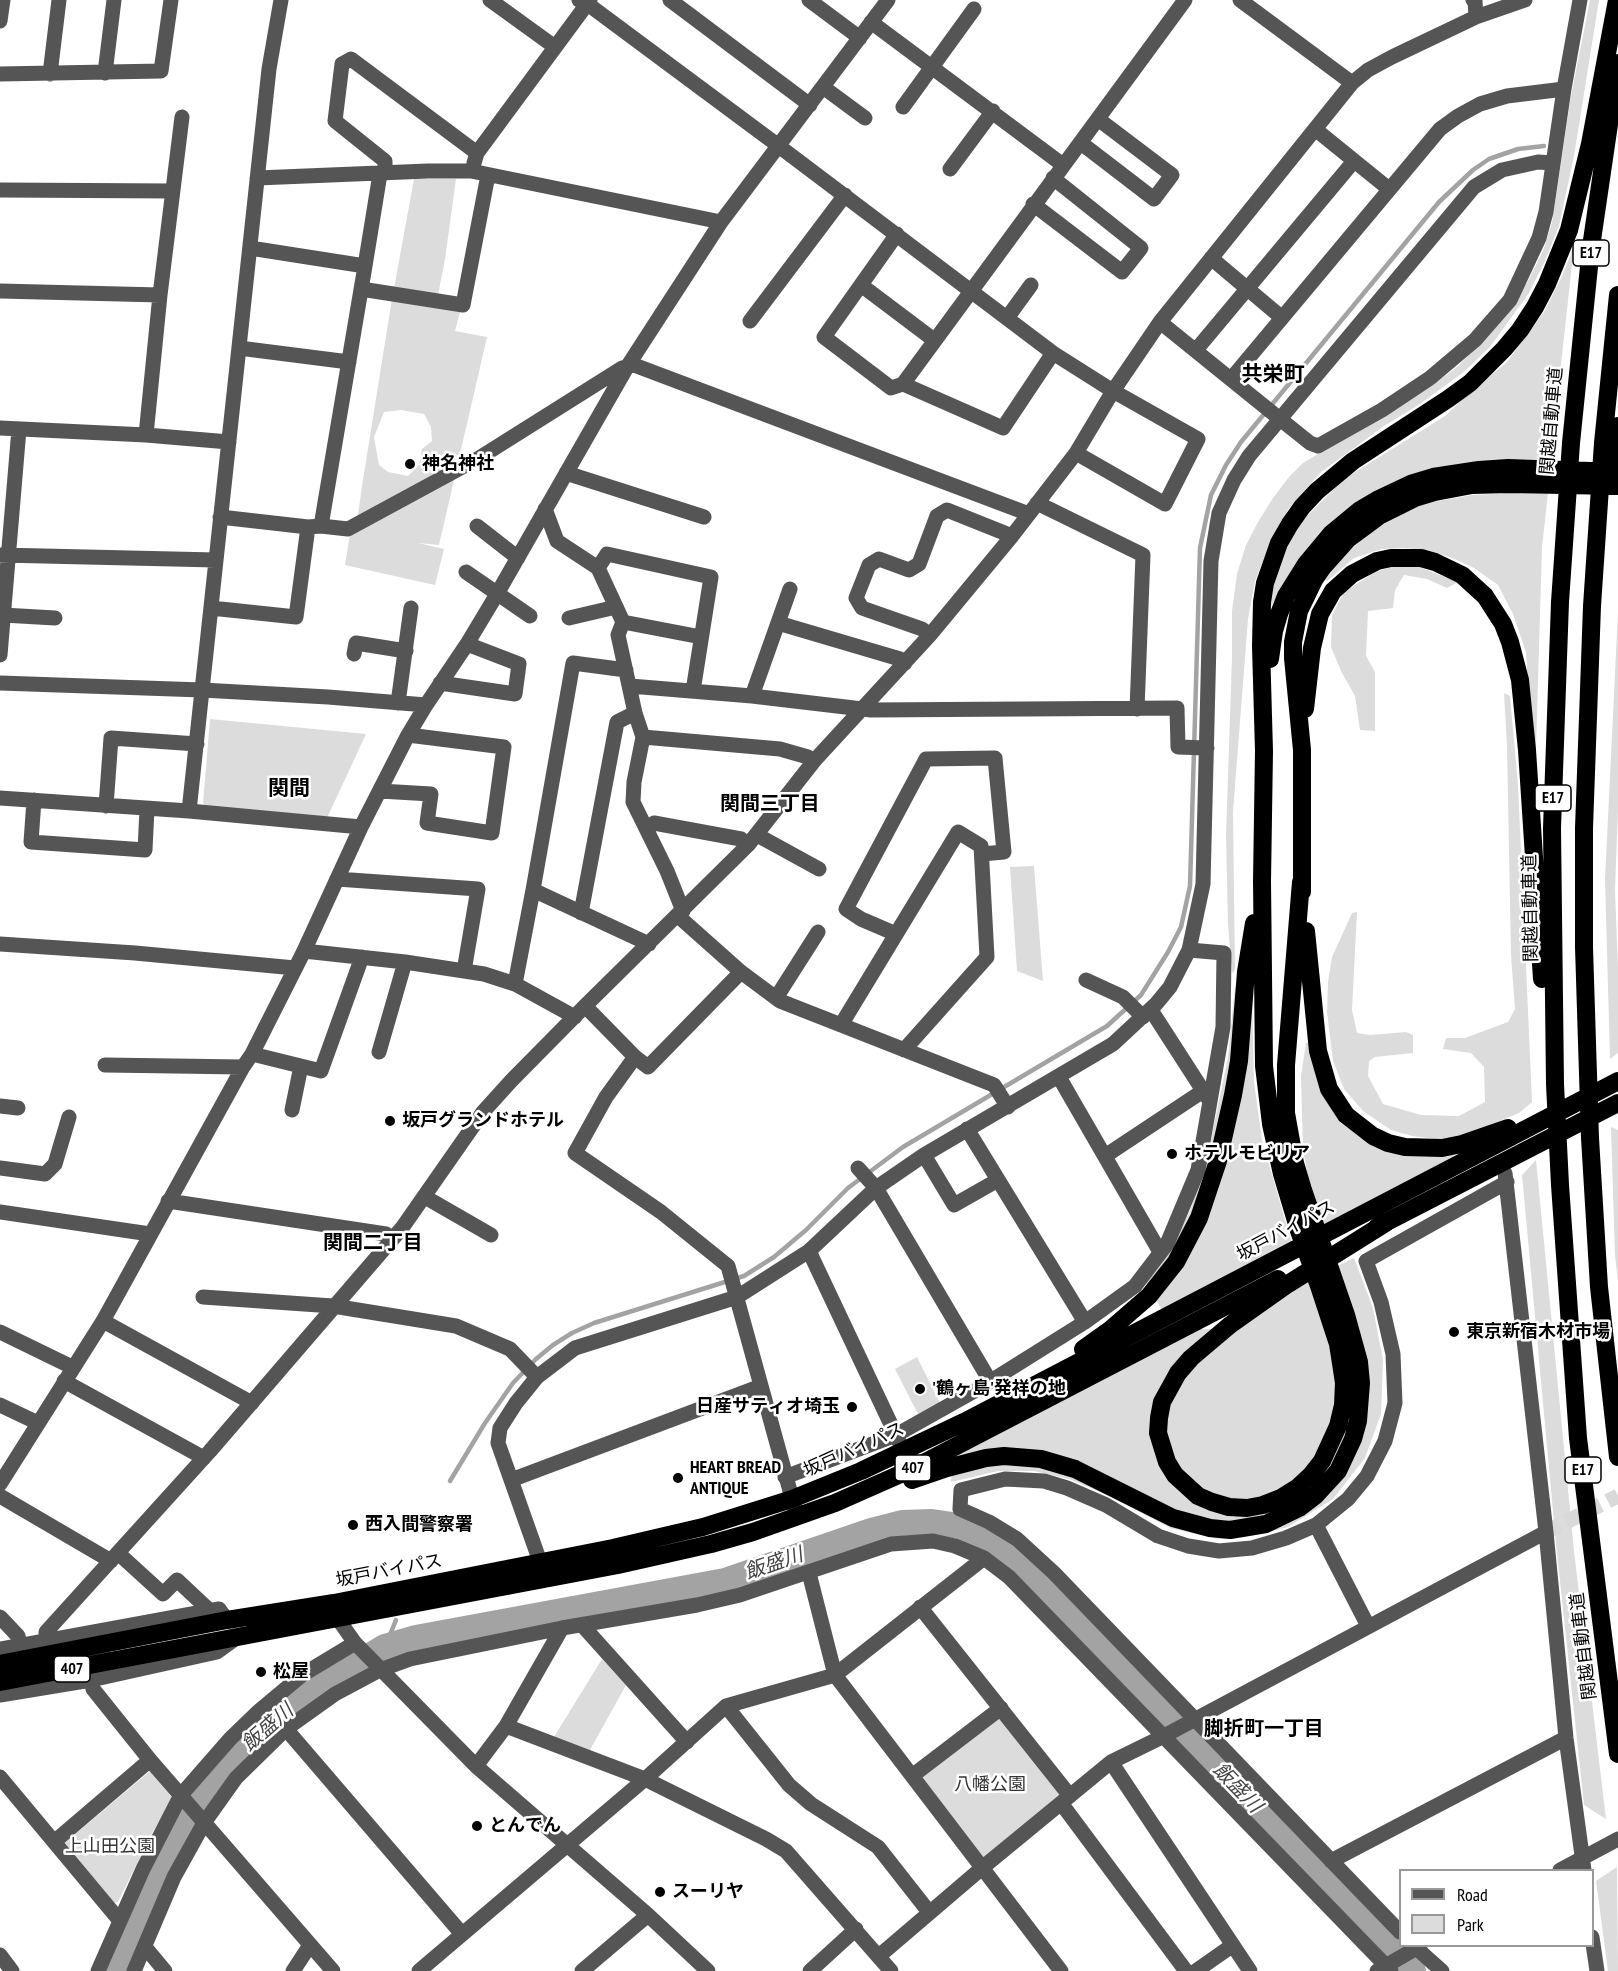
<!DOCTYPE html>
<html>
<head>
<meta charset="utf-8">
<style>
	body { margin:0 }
	#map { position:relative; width:1618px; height:1971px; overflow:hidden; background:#fff; font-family:"PT Sans Narrow",sans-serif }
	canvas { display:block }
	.legend { position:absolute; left:1399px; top:1869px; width:195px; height:78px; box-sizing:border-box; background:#fff; border:2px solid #999; margin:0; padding:8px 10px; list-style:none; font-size:18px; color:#000 }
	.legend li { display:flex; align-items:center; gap:12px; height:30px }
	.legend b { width:30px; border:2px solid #999 }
</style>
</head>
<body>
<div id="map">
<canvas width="1618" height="1971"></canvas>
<ul class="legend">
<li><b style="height:8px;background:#555"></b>Road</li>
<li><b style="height:16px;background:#dcdcdc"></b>Park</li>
</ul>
</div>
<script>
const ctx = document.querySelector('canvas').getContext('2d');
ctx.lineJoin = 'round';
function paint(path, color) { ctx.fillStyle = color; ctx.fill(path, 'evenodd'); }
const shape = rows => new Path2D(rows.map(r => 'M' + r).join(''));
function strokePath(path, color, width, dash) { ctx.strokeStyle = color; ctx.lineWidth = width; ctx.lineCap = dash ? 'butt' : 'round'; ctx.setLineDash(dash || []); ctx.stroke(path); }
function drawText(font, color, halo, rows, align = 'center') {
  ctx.font = font + ' "PT Sans Narrow","Noto Sans JP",sans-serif'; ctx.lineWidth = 5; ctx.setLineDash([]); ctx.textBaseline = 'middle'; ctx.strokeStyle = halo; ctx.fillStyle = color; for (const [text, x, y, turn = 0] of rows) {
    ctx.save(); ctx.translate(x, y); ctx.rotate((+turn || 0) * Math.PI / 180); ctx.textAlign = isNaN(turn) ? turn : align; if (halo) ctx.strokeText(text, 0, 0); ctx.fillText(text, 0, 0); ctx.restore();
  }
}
const green = shape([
	[1590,0,1599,0,1574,156,1559,226,1544,263,1529,293,1490,347,1465,371,1420,404,1384,426,1320,473,1289,508,1271,540,1255,581,1248,619,1233,812,1235,970,1232,973,1228,925,1226,835,1232,658,1232,611,1237,574,1246,545,1258,522,1273,498,1289,477,1303,463,1435,383,1456,368,1481,343,1510,309,1528,281,1543,251,1552,223,1571,96],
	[414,179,456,179,445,259,436,306,460,312,455,331,487,337,439,545,418,543,444,549,435,585,345,565,350,534,356,530,361,531,358,515,362,486,391,305],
	[401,410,424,414,431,427,432,441,422,449,419,465,408,476,388,472,379,465,374,437,384,412],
	[1574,246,1550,464,1473,463,1283,586,1270,608,1272,589,1281,560,1292,535,1306,517,1344,479,1445,416,1470,392,1506,363,1544,312,1562,276],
	[1508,493,1548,493,1542,547,1536,748,1532,748,1526,652,1513,614,1498,585,1474,568,1452,558,1428,550,1403,548,1382,549,1354,558,1327,581,1325,580,1344,555,1375,529,1421,504,1472,495],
	[1397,566,1419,567,1458,582,1447,588,1427,579,1404,575,1395,590,1393,608,1368,611,1366,656,1375,672,1375,731,1360,730,1355,696,1341,671,1331,647,1332,615,1344,592,1377,571],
	[1618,612,1618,810,1615,890,1618,969,1618,1053,1610,1059,1605,879],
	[1504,693,1510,696,1518,785,1532,1102,1519,1113,1461,1137,1437,1139,1412,1136,1391,1130,1363,1111,1344,1089,1333,1061,1327,1012,1328,982,1332,957,1352,913,1357,912,1352,1010,1357,1033,1370,1035,1406,1032,1413,1035,1413,1053,1375,1057,1369,1061,1368,1076,1383,1104,1421,1115,1459,1116,1485,1102,1484,1067,1471,1053,1443,1049,1446,1038,1465,1038,1508,1022,1515,1009,1511,955,1507,745],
	[210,719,366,734,327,818,206,807,203,803],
	[1034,866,1043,981,1017,971,1010,867],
	[1235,987,1252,992,1254,1082,1262,1140,1292,1244,1162,1310,1146,1283,1175,1240,1190,1211,1207,1159,1228,1057],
	[1311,1042,1354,1132,1453,1154,1457,1160,1324,1226,1312,1197,1303,1150,1301,1076,1306,1043],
	[1611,1127,1618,1130,1618,1281,1615,1256],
	[1536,1160,1574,1551,1606,1819,1584,1805,1556,1544,1522,1175],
	[1354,1258,1373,1308,1383,1360,1381,1414,1365,1458,1333,1499,1288,1527,1252,1536,1217,1539,1170,1528,1110,1496,1069,1479,1034,1471,998,1471,951,1482,952,1454,1200,1329,1211,1329,1226,1337,1292,1287],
	[917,1357,940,1403,918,1414,895,1369],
	[602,1659,626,1685,590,1750,554,1737],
	[999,1714,1062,1795,982,1859,919,1776],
	[150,1771,173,1799,152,1833,118,1902,114,1903,65,1843],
	[1617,1867,1618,1971,1608,1971,1596,1881]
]);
const stream = shape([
	[450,1481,485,1423,513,1383,536,1359,553,1345,572,1333,594,1323,744,1276,774,1257,806,1230,848,1188,903,1147,1107,1026,1141,995,1168,952,1181,927,1190,886,1200,548,1211,495,1226,465,1241,442,1439,202,1473,170,1489,159,1518,149,1544,146],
	[385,1647,396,1620]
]);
const river = shape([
	[117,1971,185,1822,205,1791,217,1777,243,1748,274,1720,307,1694,385,1647,416,1638,725,1581,871,1531,902,1523,932,1522,959,1526,981,1536,1003,1549,1022,1566,1413,1971]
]);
const minorTunnel = shape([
	[1546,1532,1618,1496]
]);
const minor = shape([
	[490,0,555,47],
	[579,0,593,8,772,141,1053,353,1113,391,1198,439,1165,504,1076,453],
	[670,0,810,105],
	[809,0,860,38],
	[1240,0,1352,83],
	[1473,0,1475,1,1476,17],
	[0,21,3,0],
	[871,22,1063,165],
	[105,73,114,0],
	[0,74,161,71,171,0],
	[50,74,59,0],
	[823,87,865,118],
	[903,107,974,9],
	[1315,129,1389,189],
	[1081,143,1154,199,1172,175,1098,119],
	[474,163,477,153,590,0],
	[950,169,993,111],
	[385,173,385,161,335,121,342,64,351,59,477,153],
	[257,178,428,171,471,171,721,222],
	[0,190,173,191],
	[1033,204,1122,272,1141,248,1053,178],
	[897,234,824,337,891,388,903,384,1003,428,1053,353],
	[250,248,365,266,380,174],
	[1211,258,1281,317],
	[861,285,934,340],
	[361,289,463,305,488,175],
	[0,291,160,295],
	[1007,318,1031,285],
	[750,321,845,195],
	[1160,322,1280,419,1310,443,1318,446,1382,410,1430,378,1475,340,1510,300,1539,238,1546,212,1564,89,1580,0],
	[239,348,349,362],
	[1196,350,1354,161],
	[1231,379,1440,129,1458,116,1480,104,1507,96,1564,89],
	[903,384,1185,0],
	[0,428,146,435,229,442],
	[146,435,160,295,182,117],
	[566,473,704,517],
	[1037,503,1143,555,1137,709],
	[545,509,557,541,598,568],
	[220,517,308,527,321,526,348,529,479,458,622,368,634,365,1029,514],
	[321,526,365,266],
	[477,526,518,558],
	[0,555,216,560],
	[466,572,530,616],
	[211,608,296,617,308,527],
	[3,615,55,618],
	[569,618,616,607],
	[623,622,701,637],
	[778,623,900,659,905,663],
	[930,635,922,629,862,608,856,598,869,565,879,559,909,570,919,564,937,516,947,510,1012,536],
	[354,654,356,643,406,651],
	[0,655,19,429],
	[626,670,573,663,533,890,649,944],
	[0,683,202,690,328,697,426,705],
	[440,683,515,694,519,664,467,644],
	[630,686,752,696,871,710,1177,708,1178,747,1207,748],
	[752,696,790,589],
	[398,703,411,608],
	[643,737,780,749,808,757,814,761],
	[380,791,431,794,427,823,492,833,504,747,408,735],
	[0,798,189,811,361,827],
	[34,800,31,842,145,850,147,809],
	[106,806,111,738,197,744],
	[189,811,269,69,281,0],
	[646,828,654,823,741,839,748,845],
	[757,835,819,869],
	[337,879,478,889,464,971],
	[683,911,667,871,633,802,634,782,643,737,635,713,618,635,623,622,598,568,607,554,711,577,693,691],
	[581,913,617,722,635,713],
	[678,916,741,972,780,1001,994,1085,1008,1107],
	[896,934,861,919,846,909,926,759,995,758,1004,852,982,854],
	[0,944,135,953,295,968],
	[304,951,405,962,484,974,515,984,575,1017],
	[1086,980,1123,997,1143,1017],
	[515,984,533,890],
	[776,998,818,932],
	[585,1006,635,1057,606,1097,575,1153,661,1212,728,1266,795,1509],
	[1151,1010,1209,1100],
	[841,1025,958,832,981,846,987,957,904,1050],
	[379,1052,405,962],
	[252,1054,321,1071,362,957],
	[635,1057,648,1067,741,972],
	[105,1065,243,1067],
	[1059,1077,1160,1252],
	[0,1106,18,1108],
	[292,1110,301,1066],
	[967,1129,1085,1322],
	[924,1155,954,1205,998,1180],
	[1105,1156,1203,1091],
	[0,1168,45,1174,55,1164,69,1117],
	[858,1168,876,1188,990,1381],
	[1505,1173,1546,1532,1566,1738,1584,1870],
	[425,1197,491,1235],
	[168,1201,386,1234,391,1239],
	[0,1212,150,1234],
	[809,1251,912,1469],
	[203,1297,333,1306,456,1326,510,1349,537,1377],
	[103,1321,252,1403],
	[0,1332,72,1367],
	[64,1381,204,1458],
	[0,1405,38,1423],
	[785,1477,896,1435,978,1389,1085,1322,1135,1286,1167,1244,1198,1170,1223,1027,1224,953,1189,950],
	[511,1480,761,1386],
	[0,1484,103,1321,243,1067,252,1054,304,951,361,827,408,735,426,705,467,644,497,594,627,367,721,222,888,0],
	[0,1496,111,1561],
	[1316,1525,1368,1626],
	[118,1553,163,1594,177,1580,209,1610],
	[544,1573,498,1443,500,1428,516,1403,537,1377,575,1348,737,1297,809,1251,876,1188,924,1155,1113,1044,1156,1004,1170,987,1189,950,1203,884,1211,561,1219,513,1234,480,1249,456,1280,419,1474,187,1502,170,1538,162,1553,163],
	[809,1573,835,1675,1061,1971],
	[920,1607,1070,1796],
	[336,1609,338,1619,355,1643,476,1766,648,1915,708,1971],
	[0,1617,18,1636,20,1645],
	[582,1625,687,1742],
	[46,1641,46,1632,210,1451,402,1228,483,1112,511,1081,585,1006,748,845,814,761,930,635,1012,536,1076,453,1113,391,1160,322,1352,83,1368,70,1392,57,1476,17,1525,0],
	[0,1649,219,1609,227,1620],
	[91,1680,93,1689,150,1760,333,1971],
	[0,1695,91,1680,217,1652,235,1639],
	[726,1706,789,1785,811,1804,878,1847,929,1912],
	[506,1726,645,1779,766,1839,786,1851,891,1971],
	[286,1729,462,1934],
	[1111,1762,1250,1971],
	[476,1766,506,1726,562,1628],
	[912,1776,1001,1708],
	[0,1777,120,1921],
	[1061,1803,1186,1971],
	[54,1842,150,1760],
	[1331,1861,1566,1738],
	[1560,1870,1618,1839],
	[1400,1932,1054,1573,1017,1539,989,1522,960,1509,961,1490,1005,1479,1044,1481,1067,1488,1106,1505,1158,1536,1188,1546,1219,1551,1252,1548,1286,1538,1316,1525,1348,1499,1367,1476,1385,1441,1395,1403,1393,1354,1381,1302,1366,1261,1507,1182],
	[1592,1937,1597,1971],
	[1414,1946,1442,1971],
	[145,1947,165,1971],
	[0,1955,12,1971],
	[879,1956,982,1868,1111,1762,1162,1737,1546,1532],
	[98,1971,143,1869,181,1795,230,1739,259,1711,302,1675,355,1643],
	[134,1971,174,1877,204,1823,236,1778,286,1729,335,1694,380,1670,410,1659,562,1628,697,1605,740,1595,891,1544,933,1541,955,1546,984,1558,1009,1577,1391,1971],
	[293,1971,310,1945],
	[419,1971,645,1779,726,1706,835,1675,984,1558],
	[582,1971,648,1915],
	[810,1971,856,1929],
	[1196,1971,1233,1945],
	[1377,1971,1420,1946]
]);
const highway = shape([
	[1618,63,1591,247,1571,443,1560,602,1552,828,1555,1084,1560,1185,1578,1438,1618,1754],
	[1618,295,1603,443,1592,606,1584,828,1584,947,1590,1138,1599,1287,1618,1457],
	[1612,481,1618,426],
	[1270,659,1274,631,1279,614,1286,596,1306,564,1331,534,1360,510,1377,500,1413,483,1433,477,1479,470,1508,468,1618,472],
	[1305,709,1312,648,1320,614,1333,591,1352,574,1377,561,1391,558,1421,558,1435,562,1462,575,1485,596,1503,624,1510,642,1520,680,1527,750,1542,979],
	[1302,892,1302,750,1293,658,1293,642,1299,611,1314,580,1323,567,1348,539,1379,516,1415,498,1435,492,1472,485,1509,484,1618,486],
	[1306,931,1318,1051,1329,1089,1346,1115,1373,1136,1388,1143,1405,1147,1442,1148,1462,1144,1508,1128],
	[1387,1222,1288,1284,1230,1325,1191,1358,1178,1373,1162,1402,1159,1418,1158,1433,1167,1462,1175,1475,1198,1496,1212,1502,1229,1507,1247,1508,1263,1505,1281,1498,1297,1488,1311,1475,1322,1461,1338,1426,1343,1405,1344,1383,1338,1344,1319,1286,1299,1231,1282,1174,1271,1124,1264,1066,1262,881,1264,751,1261,646,1262,602,1265,583,1279,543,1290,524,1302,507,1317,491,1353,461,1448,399,1470,383,1504,349,1520,330,1535,307,1547,284,1569,230,1590,144,1617,0],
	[1377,1227,1618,1103],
	[1083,1349,1111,1329,1149,1296,1176,1262,1199,1218,1218,1161,1233,1095,1239,1061,1246,972,1254,923],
	[912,1480,947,1468,986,1458,1004,1456,1041,1459,1075,1469,1173,1518,1210,1528,1230,1530,1266,1524,1299,1508,1316,1495,1338,1471,1353,1439,1358,1421,1361,1383,1359,1362,1346,1315,1303,1190,1295,1163,1286,1113,1286,1065,1301,882],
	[0,1664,227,1620,334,1603,613,1548,703,1527,792,1499,861,1471,964,1422,1618,1081],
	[0,1682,618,1565,711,1544,753,1532,835,1503,912,1469,1278,1279]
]);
const markers = [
	[410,464,6,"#000"],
	[390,1121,6,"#000"],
	[1172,1154,6,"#000"],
	[1454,1332,6,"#000"],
	[920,1389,6,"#000"],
	[852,1407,6,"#000"],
	[678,1478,6,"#000"],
	[353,1525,6,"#000"],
	[261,1672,6,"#000"],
	[477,1826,6,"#000"],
	[660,1892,6,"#000"]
];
const shields = [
	[1591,253,36],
	[1553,798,36],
	[913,1468,36],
	[1583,1470,36],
	[72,1669,36]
];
const shieldNames = [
	["E17",1591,253],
	["E17",1553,798],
	["407",913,1468],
	["E17",1583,1470],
	["407",72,1669]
];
const streetNames = [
	["関越自動車道",1552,421,-85],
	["関越自動車道",1531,908,-91],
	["坂戸バイパス",1286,1231,-28],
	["坂戸バイパス",854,1450,-24],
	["坂戸バイパス",389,1571,-11],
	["関越自動車道",1584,1646,-97]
];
const poiNames = [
	["神名神社",422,464],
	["坂戸グランドホテル",402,1121],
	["ホテルモビリア",1184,1154],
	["東京新宿木材市場",1466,1332],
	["'鶴ヶ島'発祥の地",932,1389],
	["日産サティオ埼玉",840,1407,"right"],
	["HEART BREAD",690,1468],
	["ANTIQUE",690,1489],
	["西入間警察署",365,1525],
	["松屋",273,1672],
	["とんでん",489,1826],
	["スーリヤ",672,1892]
];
const parkNames = [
	["八幡公園",990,1785],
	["上山田公園",110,1847]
];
const neighbourhoodNames = [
	["関間三丁目",770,804],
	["関間二丁目",373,1243],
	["脚折町一丁目",1264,1729]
];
const waterNames = [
	["飯盛川",774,1564,-19],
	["飯盛川",268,1728,-41],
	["飯盛川",1237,1788,46]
];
const quarterNames = [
	["共栄町",1273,375],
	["関間",289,789]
];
paint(green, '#dcdcdc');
strokePath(stream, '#a3a3a3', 4.5);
strokePath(river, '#a3a3a3', 26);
strokePath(minorTunnel, '#d9d9d9', 15, [15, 8]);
strokePath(minor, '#555', 15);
strokePath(highway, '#000', 18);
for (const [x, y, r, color] of markers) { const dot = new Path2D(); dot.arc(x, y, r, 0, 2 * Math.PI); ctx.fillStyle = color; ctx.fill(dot); strokePath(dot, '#fff', 2); }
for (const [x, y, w] of shields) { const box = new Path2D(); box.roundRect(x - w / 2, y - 13, w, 26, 4.5); ctx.fillStyle = '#fff'; ctx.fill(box); strokePath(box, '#000', 1.5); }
drawText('bold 16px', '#000', null, shieldNames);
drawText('18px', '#000', '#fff', streetNames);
drawText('bold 18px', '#000', '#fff', poiNames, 'left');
drawText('18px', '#333', '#fff', parkNames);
drawText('bold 20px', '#000', '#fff', neighbourhoodNames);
drawText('italic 20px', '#444', '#fff', waterNames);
drawText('bold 21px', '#000', '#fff', quarterNames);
</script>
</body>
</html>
